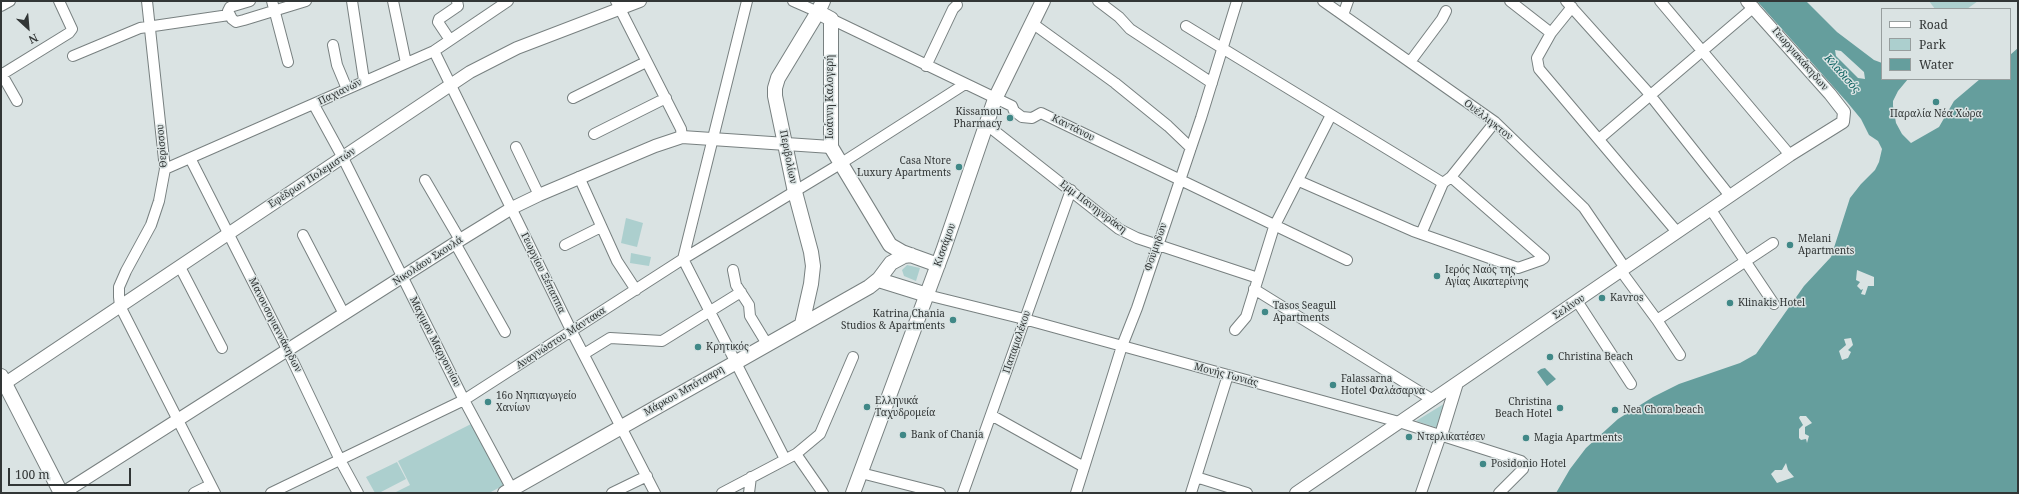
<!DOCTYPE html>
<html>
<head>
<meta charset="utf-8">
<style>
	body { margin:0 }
	#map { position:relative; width:2019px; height:494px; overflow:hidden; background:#dae3e3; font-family:"Noto Serif",serif }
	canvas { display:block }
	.frame { position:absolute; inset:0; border:2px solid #323636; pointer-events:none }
	.legend { position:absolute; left:1881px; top:8px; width:130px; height:72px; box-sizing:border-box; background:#dae3e3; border:1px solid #979e9e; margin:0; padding:5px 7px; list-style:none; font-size:12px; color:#323636 }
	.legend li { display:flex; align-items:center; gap:8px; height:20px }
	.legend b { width:20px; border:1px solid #979e9e }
	.north { position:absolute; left:8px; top:8px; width:40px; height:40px; -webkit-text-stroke:3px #dae3e3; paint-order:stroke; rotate:154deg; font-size:11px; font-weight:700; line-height:16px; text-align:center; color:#323636 }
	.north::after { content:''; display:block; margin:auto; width:14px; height:18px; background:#323636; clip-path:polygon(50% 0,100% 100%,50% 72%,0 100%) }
	.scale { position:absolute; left:8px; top:468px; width:123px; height:18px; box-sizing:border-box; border:2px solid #323636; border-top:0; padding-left:5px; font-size:12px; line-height:14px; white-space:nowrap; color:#323636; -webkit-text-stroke:3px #dae3e3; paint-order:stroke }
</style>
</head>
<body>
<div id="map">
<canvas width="2019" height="494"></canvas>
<div class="frame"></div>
<ul class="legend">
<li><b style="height:5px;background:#fff"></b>Road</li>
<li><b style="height:11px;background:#accfce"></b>Park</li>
<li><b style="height:11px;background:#659e9d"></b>Water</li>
</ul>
<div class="north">N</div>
<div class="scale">100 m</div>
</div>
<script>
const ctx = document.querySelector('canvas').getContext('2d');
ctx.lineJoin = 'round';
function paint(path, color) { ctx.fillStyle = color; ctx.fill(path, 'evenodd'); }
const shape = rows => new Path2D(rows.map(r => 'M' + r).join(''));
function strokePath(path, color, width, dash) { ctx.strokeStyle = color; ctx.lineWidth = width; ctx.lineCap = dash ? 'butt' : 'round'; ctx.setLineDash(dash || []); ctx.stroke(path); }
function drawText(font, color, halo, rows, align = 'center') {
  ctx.font = font + ' "Noto Serif",serif'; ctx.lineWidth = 3; ctx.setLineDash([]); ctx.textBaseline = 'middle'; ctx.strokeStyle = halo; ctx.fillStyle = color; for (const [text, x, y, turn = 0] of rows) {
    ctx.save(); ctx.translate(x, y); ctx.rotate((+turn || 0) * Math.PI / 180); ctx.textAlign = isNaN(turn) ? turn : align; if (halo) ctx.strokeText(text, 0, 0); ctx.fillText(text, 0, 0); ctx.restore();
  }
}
const green = shape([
	[1929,1,1978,1,1967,9,1935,9],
	[626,218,643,223,637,247,621,243],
	[631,253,651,257,649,266,630,263],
	[907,265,920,268,916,281,904,276,902,270],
	[1447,402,1438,428,1416,421],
	[473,423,506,484,489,493,394,493,410,485,398,461],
	[397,462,406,479,379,493,375,493,366,477]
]);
const water = shape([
	[1757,1,1806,1,1837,32,1874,60,1882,63,1882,79,1908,79,1898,91,1893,101,1893,106,1896,123,1902,134,1911,143,1939,127,1954,101,1980,79,2010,79,2010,55,2018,48,2018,493,1556,493,1570,469,1586,448,1618,419,1653,397,1679,384,1740,363,1756,354,1804,286,1831,257,1850,198,1861,184,1875,170,1879,162,1882,149,1878,141,1869,135,1861,119,1847,102],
	[1835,50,1841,51,1864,72,1865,79,1858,78,1836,56],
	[1857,270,1874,277,1874,286,1868,286,1865,295,1861,294,1863,289,1861,290,1857,286,1860,282,1856,280],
	[1851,338,1853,345,1848,350,1851,352,1848,358,1842,360,1839,351,1846,345,1844,339],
	[1800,416,1806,416,1812,423,1805,427,1805,434,1809,436,1807,443,1806,439,1801,440,1799,438,1799,429,1803,425,1799,418],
	[1786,463,1788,470,1794,477,1777,483,1771,474,1775,470,1782,470],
	[1545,368,1556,379,1547,386,1537,372,1541,369]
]);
const minor = shape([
	[147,1,165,169,159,201,151,225,126,271,119,287,119,297,120,306,215,493],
	[250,1,230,7,228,11,232,19,236,22,244,20,306,1],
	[272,1,288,62],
	[352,1,364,80],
	[393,1,406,63],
	[616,1,681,129,682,137],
	[793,1,818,12],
	[1098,1,1119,17,1130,29,1212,83],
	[1323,1,1495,122,1584,208,1625,268],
	[1510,1,1551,33],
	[1566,1,1646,90,1730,196],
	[1660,1,1790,155],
	[1,6,10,1],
	[1572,7,1551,33,1537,58,1539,69,1677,232],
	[1343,15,1348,1],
	[831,19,1012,106,1014,111,1022,117,1032,118,1041,113,1347,260],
	[1032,23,1115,83,1168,126,1191,148],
	[1186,26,1443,183],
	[450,40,438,22,439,19,458,6,457,1],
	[333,45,337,65,347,89],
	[434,51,572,332,655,493],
	[73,56,140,28,229,15],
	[1410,62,1442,19,1446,11],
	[926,66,953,9,957,5],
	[1,73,17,101],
	[1,75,69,33,72,29,59,1],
	[573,98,646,62],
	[314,105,343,158,464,400,514,493],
	[987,125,1119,229,1137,238,1258,278],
	[594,134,666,98],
	[1599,139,1754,7],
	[516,147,539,195],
	[190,158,288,351,340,460,358,493],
	[165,169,434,51,508,1],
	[579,177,617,261,636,290],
	[425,180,460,240],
	[1299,181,1413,231,1518,268,1541,260,1544,258,1451,177],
	[1711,210,1774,304],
	[1421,234,1443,183,1451,177,1495,122],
	[303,235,344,314],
	[455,243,505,332],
	[565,245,601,227],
	[683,259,747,1],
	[683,259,785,459],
	[180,267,222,348],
	[733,270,736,285,749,305,750,316,767,344],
	[1621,271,1657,320,1680,355],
	[1254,289,1433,400],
	[927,295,1024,319,1399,422,1521,461,1524,464,1523,469,1499,493],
	[1577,301,1631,384],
	[1657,320,1773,243],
	[1235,330,1246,317,1274,227,1331,115],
	[584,354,610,338,662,341,741,292],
	[991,415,1084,467],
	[796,454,823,493],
	[861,473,940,493],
	[1196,477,1247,493],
	[194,493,210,485],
	[271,493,464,400,683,259,840,164,965,84],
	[612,493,647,476],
	[722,493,796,454,820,434,853,357],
	[749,493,751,477],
	[963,493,1071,190],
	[1076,493,1122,346,1137,308,1201,118,1237,1],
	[1191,493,1228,375],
	[1421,493,1441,435]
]);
const tertiary = shape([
	[1,386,470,72,517,48,640,1],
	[1441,435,1457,383],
	[63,493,460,240,512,208,539,195,655,146,682,137,831,147],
	[1296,493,1790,155,1843,122,1844,112,1830,94,1747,1]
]);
const secondary = shape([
	[818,12,831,19,831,147,890,245,902,252,938,265],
	[882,281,927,295],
	[802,324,811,284,813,266,811,252,795,192,775,96,775,88,778,78,818,12,823,1],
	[1,376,61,493],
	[505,493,869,287,879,279,891,263,904,256,911,255],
	[853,493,943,251,995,99,1043,1]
]);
const markers = [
	[1936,102,4,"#408887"],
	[1010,118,4,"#408887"],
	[959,167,4,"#408887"],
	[1790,245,4,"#408887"],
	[1437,276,4,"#408887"],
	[1602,298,4,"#408887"],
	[1730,303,4,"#408887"],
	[1265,312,4,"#408887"],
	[953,320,4,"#408887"],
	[698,347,4,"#408887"],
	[1550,357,4,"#408887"],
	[1333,385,4,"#408887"],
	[488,402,4,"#408887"],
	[867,407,4,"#408887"],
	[1560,408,4,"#408887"],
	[1615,410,4,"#408887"],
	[903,435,4,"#408887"],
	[1409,437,4,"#408887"],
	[1526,438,4,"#408887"],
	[1483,464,4,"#408887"]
];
const streetNames = [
	["Γεωργιακάκηδων",1800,59,49],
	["Παχιανών",340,92,-26],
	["Ιωάννη Καλογερή",830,97,-90],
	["Ουέλλιγκτον",1488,120,38],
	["Καντάνου",1073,128,27],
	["Θερίσσου",162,146,-95],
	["Περιβολίων",788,157,79],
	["Εφέδρων Πολεμιστών",312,178,-33],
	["Εμμ Πανηγυράκη",1093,207,37],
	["Κισσάμου",945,245,-70],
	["Φούμηδων",1156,247,-71],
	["Νικολάου Σκουλά",428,261,-33],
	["Γεωργίου Ξέπαππα",543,273,64],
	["Σελίνου",1569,307,-34],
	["Μανουσογιαννάκηδων",275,325,63],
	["Αναγνώστου Μάντακα",561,338,-33],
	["Μαχιμου Mαργουνίου",435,342,63],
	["Παπαμαλέκου",1017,342,-71],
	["Μονής Γωνιάς",1226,375,15],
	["Μάρκου Μπότσαρη",684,391,-30]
];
const poiNames = [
	["Kissamou",1002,112,"right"],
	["Pharmacy",1002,124,"right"],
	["Παραλία Νέα Χώρα",1936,114,"center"],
	["Casa Ntore",951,161,"right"],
	["Luxury Apartments",951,173,"right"],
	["Melani",1798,239],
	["Apartments",1798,251],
	["Ιερός Ναός της",1445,270],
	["Αγίας Αικατερίνης",1445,282],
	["Kavros",1610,298],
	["Klinakis Hotel",1738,303],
	["Tasos Seagull",1273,306],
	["Apartments",1273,318],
	["Katrina Chania",945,314,"right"],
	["Studios & Apartments",945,326,"right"],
	["Κρητικός",706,347],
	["Christina Beach",1558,357],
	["Falassarna",1341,379],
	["Hotel Φαλάσαρνα",1341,391],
	["16ο Νηπιαγωγείο",496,396],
	["Χανίων",496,408],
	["Ελληνικά",875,401],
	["Ταχυδρομεία",875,413],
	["Christina",1552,402,"right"],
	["Beach Hotel",1552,414,"right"],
	["Nea Chora beach",1623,410],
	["Bank of Chania",911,435],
	["Ντερλικατέσεν",1417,437],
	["Magia Apartments",1534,438],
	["Posidonio Hotel",1491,464]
];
const waterNames = [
	["Κλαδισός",1842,74,48]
];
paint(green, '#accfce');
paint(water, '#659e9d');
strokePath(minor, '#788080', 12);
strokePath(tertiary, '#788080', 14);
strokePath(secondary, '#788080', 16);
strokePath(minor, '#fff', 10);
strokePath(tertiary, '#fff', 12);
strokePath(secondary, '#fff', 14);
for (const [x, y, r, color] of markers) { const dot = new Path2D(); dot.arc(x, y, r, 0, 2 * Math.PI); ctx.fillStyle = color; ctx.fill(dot); strokePath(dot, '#dae3e3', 1.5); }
drawText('10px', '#323636', '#dae3e3', streetNames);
drawText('10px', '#323636', '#dae3e3', poiNames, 'left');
drawText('italic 11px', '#085e5d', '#dae3e3', waterNames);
</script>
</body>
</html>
